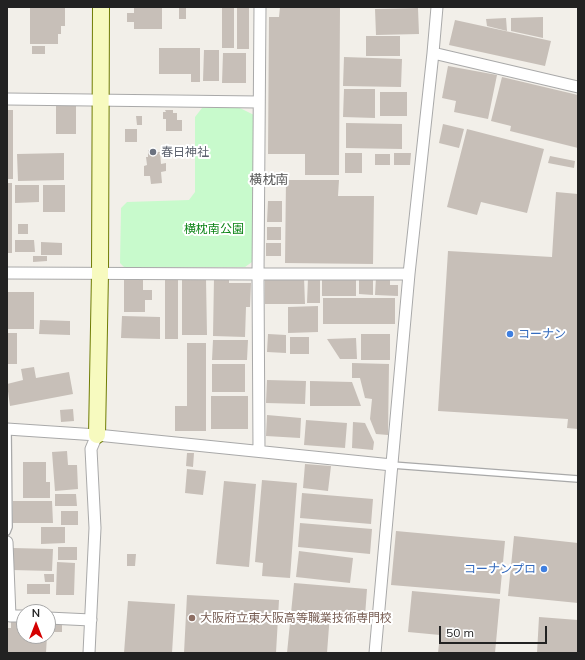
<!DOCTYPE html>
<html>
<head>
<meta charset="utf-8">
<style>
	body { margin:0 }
	#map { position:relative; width:585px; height:660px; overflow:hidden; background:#f2efe9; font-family:Mulish,sans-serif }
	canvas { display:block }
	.frame { position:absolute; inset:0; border:8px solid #222; pointer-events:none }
	.north { position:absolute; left:16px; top:604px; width:40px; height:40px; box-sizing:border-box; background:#fff; border:1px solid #a7a7a7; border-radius:50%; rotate:0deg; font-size:11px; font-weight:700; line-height:16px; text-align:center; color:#222 }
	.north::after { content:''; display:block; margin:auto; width:14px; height:18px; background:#d40000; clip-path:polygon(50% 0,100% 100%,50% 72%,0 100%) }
	.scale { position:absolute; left:439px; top:626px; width:108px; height:18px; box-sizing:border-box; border:2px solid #222; border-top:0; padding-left:5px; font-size:12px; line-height:14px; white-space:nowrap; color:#222; -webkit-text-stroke:3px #fff; paint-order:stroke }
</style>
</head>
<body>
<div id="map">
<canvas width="585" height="660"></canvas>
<div class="frame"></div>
<div class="north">N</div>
<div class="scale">50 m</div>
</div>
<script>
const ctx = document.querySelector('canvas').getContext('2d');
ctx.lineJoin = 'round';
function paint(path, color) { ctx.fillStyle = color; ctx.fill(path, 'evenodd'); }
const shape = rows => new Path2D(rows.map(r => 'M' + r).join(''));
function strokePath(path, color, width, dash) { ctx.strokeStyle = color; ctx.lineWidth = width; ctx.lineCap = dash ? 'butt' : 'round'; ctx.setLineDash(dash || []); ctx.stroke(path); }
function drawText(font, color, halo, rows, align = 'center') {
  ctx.font = font + ' Mulish,"Noto Sans JP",sans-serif'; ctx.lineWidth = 4; ctx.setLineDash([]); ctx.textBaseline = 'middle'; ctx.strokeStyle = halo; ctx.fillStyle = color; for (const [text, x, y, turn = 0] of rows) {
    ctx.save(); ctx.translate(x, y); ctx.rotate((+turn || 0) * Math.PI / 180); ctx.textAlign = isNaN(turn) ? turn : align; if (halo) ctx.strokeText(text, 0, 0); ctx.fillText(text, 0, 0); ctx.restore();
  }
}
const park = shape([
	[202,108,240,108,254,115,252,262,245,267,124,267,120,263,121,208,127,202,189,200,195,192,195,117]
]);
const building = shape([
	[30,7,65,7,65,26,61,26,61,34,58,34,58,44,30,44],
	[134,7,162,7,162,29,134,29,134,22,127,22,127,13,134,13],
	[222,7,234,7,234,48,222,48],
	[237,7,249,7,249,49,237,49],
	[280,7,340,7,339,175,305,175,305,154,268,154,269,17,279,17],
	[179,8,186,8,186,19,179,19],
	[418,8,419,34,376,35,375,9],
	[543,17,543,38,511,31,511,18],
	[506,18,507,31,487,26,486,19],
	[455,20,551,41,545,66,449,45],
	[366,36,400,36,400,56,366,56],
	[32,46,45,46,45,54,32,54],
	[159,48,200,48,200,82,191,82,191,74,159,74],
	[204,50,219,50,219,81,203,81],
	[223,53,246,53,246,83,222,83],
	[344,57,402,59,401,87,343,86],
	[448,66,497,75,488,119,454,112,456,101,442,98],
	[502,77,578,95,578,148,510,131,511,126,491,121],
	[344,89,375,89,375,118,343,117],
	[380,92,407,92,407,116,380,116],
	[56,105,76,105,76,134,56,134],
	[7,110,13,110,13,179,7,179],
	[165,110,173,110,173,113,177,113,177,120,182,120,182,131,166,131,166,119,163,119,163,112,166,112],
	[136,116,142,116,142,125,137,125],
	[346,123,402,124,402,149,346,148],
	[443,124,464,129,459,148,439,143],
	[125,129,137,129,137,142,125,142],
	[467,129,544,149,527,213,481,202,477,215,447,207],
	[148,150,156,150,156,152,160,152,161,164,166,163,166,171,161,172,162,183,151,184,150,176,144,176,144,166,147,165,146,157,148,157],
	[64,153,64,180,18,181,17,154],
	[345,153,362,153,362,173,345,173],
	[394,153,411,153,410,165,394,165],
	[375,154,390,154,390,165,375,165],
	[550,156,575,161,574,168,548,163],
	[286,180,339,180,338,196,374,196,373,264,285,263],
	[7,183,12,183,12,253,7,253],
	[15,185,39,185,39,202,15,203],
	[43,185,65,185,65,212,43,212],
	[556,192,578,194,578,429,567,428,568,419,438,411,448,251,552,257],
	[268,201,282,201,282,222,267,222],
	[18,224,28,224,28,234,18,234],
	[267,227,281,227,281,240,267,240],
	[15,240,34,240,35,252,15,252],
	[41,242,62,243,62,255,41,255],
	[266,243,281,243,281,256,266,256],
	[33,256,47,256,47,261,33,262],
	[304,277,305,304,265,304,265,278],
	[359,277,373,277,373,295,359,294],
	[376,277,390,277,390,285,398,285,398,296,375,295],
	[124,278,143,278,143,290,152,290,152,300,145,300,145,312,124,312],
	[214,278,229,279,229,283,251,283,250,307,246,307,245,337,213,336],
	[308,278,320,278,320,303,307,303],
	[322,278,356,278,356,296,322,296],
	[165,279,178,279,178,339,165,339],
	[182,279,206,279,207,335,182,335],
	[7,292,34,292,34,329,7,329],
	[323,298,395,298,395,324,323,324],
	[318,306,318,332,288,333,288,307],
	[122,316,160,317,160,339,121,338],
	[40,320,70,321,70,335,39,334],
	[7,333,17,333,17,364,7,364],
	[268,334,286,335,286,353,267,352],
	[361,334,390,334,390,360,361,360],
	[290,337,309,337,309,354,290,354],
	[356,338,357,359,340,359,327,339],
	[213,340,248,340,247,360,212,360],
	[187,343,206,343,206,431,175,431,175,406,187,406],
	[352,363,389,364,388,435,376,434,370,419,372,399,365,398,360,378,352,378],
	[212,364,245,364,245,392,212,392],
	[34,367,36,378,69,372,73,394,10,406,7,384,23,380,21,369],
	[267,380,306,381,305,404,266,403],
	[310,381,352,382,361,406,310,406],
	[211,396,248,396,248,429,211,429],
	[73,409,74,421,61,422,60,410],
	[267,415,301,418,300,438,266,436],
	[306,420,347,423,345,448,304,445],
	[353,422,365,423,374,442,373,450,352,448],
	[67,451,68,465,77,465,78,489,55,491,52,452],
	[187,453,194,453,193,467,186,466],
	[23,462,46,462,46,482,50,482,50,498,23,498],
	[305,464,331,466,328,491,303,488],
	[187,469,206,471,203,495,185,493],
	[262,480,297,483,290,578,262,576,263,563,255,562],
	[224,481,256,484,249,567,216,564],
	[302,493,373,499,371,524,300,518],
	[55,494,76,494,77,506,55,506],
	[13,501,52,501,53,523,13,523],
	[61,511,78,511,78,525,61,525],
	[300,523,372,529,370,554,298,547],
	[41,527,65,527,65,543,41,544],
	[396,531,505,541,500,594,391,585],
	[514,536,578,543,578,603,508,596],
	[58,547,77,547,77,560,58,560],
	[13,548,53,549,52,571,12,570],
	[299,551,353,558,350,583,296,577],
	[127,554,136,554,135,566,127,566],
	[57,562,75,563,74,595,56,595],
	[44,574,54,574,54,582,45,582],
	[294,583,367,589,365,616,330,613,327,653,287,653],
	[27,584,50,584,50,594,27,594],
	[412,591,500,599,495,653,438,653,440,635,408,632],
	[187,595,279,600,276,653,184,653],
	[128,601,175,604,172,653,124,653],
	[539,617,578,620,578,653,537,653],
	[11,619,24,619,24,636,47,636,46,653,7,653,7,628,11,628],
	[50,621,62,622,62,632,50,632]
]);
const lane = shape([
	[392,465,578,479],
	[7,532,9,527,8,429]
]);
const street = shape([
	[433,53,578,87],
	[7,99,258,102],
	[7,273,258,274,409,274],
	[7,429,97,435,392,465],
	[259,451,258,274,260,7],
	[7,542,10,616,24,616],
	[48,618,91,620],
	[89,653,95,528,91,449,97,435],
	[375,653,409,274,433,53,437,7]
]);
const secondary = shape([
	[97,435,100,273,101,7]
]);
const markers = [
	[153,152,4,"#6b7280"],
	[510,334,4,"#3f7fe0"],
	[544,569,4,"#3f7fe0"],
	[192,618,4,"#8d6e63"]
];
const worshipNames = [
	["春日神社",161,152]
];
const parkNames = [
	["横枕南公園",214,229]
];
const shopNames = [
	["コーナン",518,334],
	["コーナンプロ",536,569,"right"]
];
const educationNames = [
	["大阪府立東大阪高等職業技術専門校",200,618]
];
const neighbourhoodNames = [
	["横枕南",269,180]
];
paint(park, '#c8facc');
paint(building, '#c7bfb8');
strokePath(lane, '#a9a9a9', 8);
strokePath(street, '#a9a9a9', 13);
strokePath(secondary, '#707d05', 18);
strokePath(lane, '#fff', 5.5);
strokePath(street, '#fff', 11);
strokePath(secondary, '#f7fabf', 16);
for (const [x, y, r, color] of markers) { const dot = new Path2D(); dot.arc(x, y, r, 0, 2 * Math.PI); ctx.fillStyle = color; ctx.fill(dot); strokePath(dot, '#fff', 1.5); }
drawText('12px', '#5b616d', '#fff', worshipNames, 'left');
drawText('12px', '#0c8416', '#fff', parkNames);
drawText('12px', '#366cbe', '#fff', shopNames, 'left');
drawText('12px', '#785e54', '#fff', educationNames, 'left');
drawText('13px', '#555', '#fff', neighbourhoodNames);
</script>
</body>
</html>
